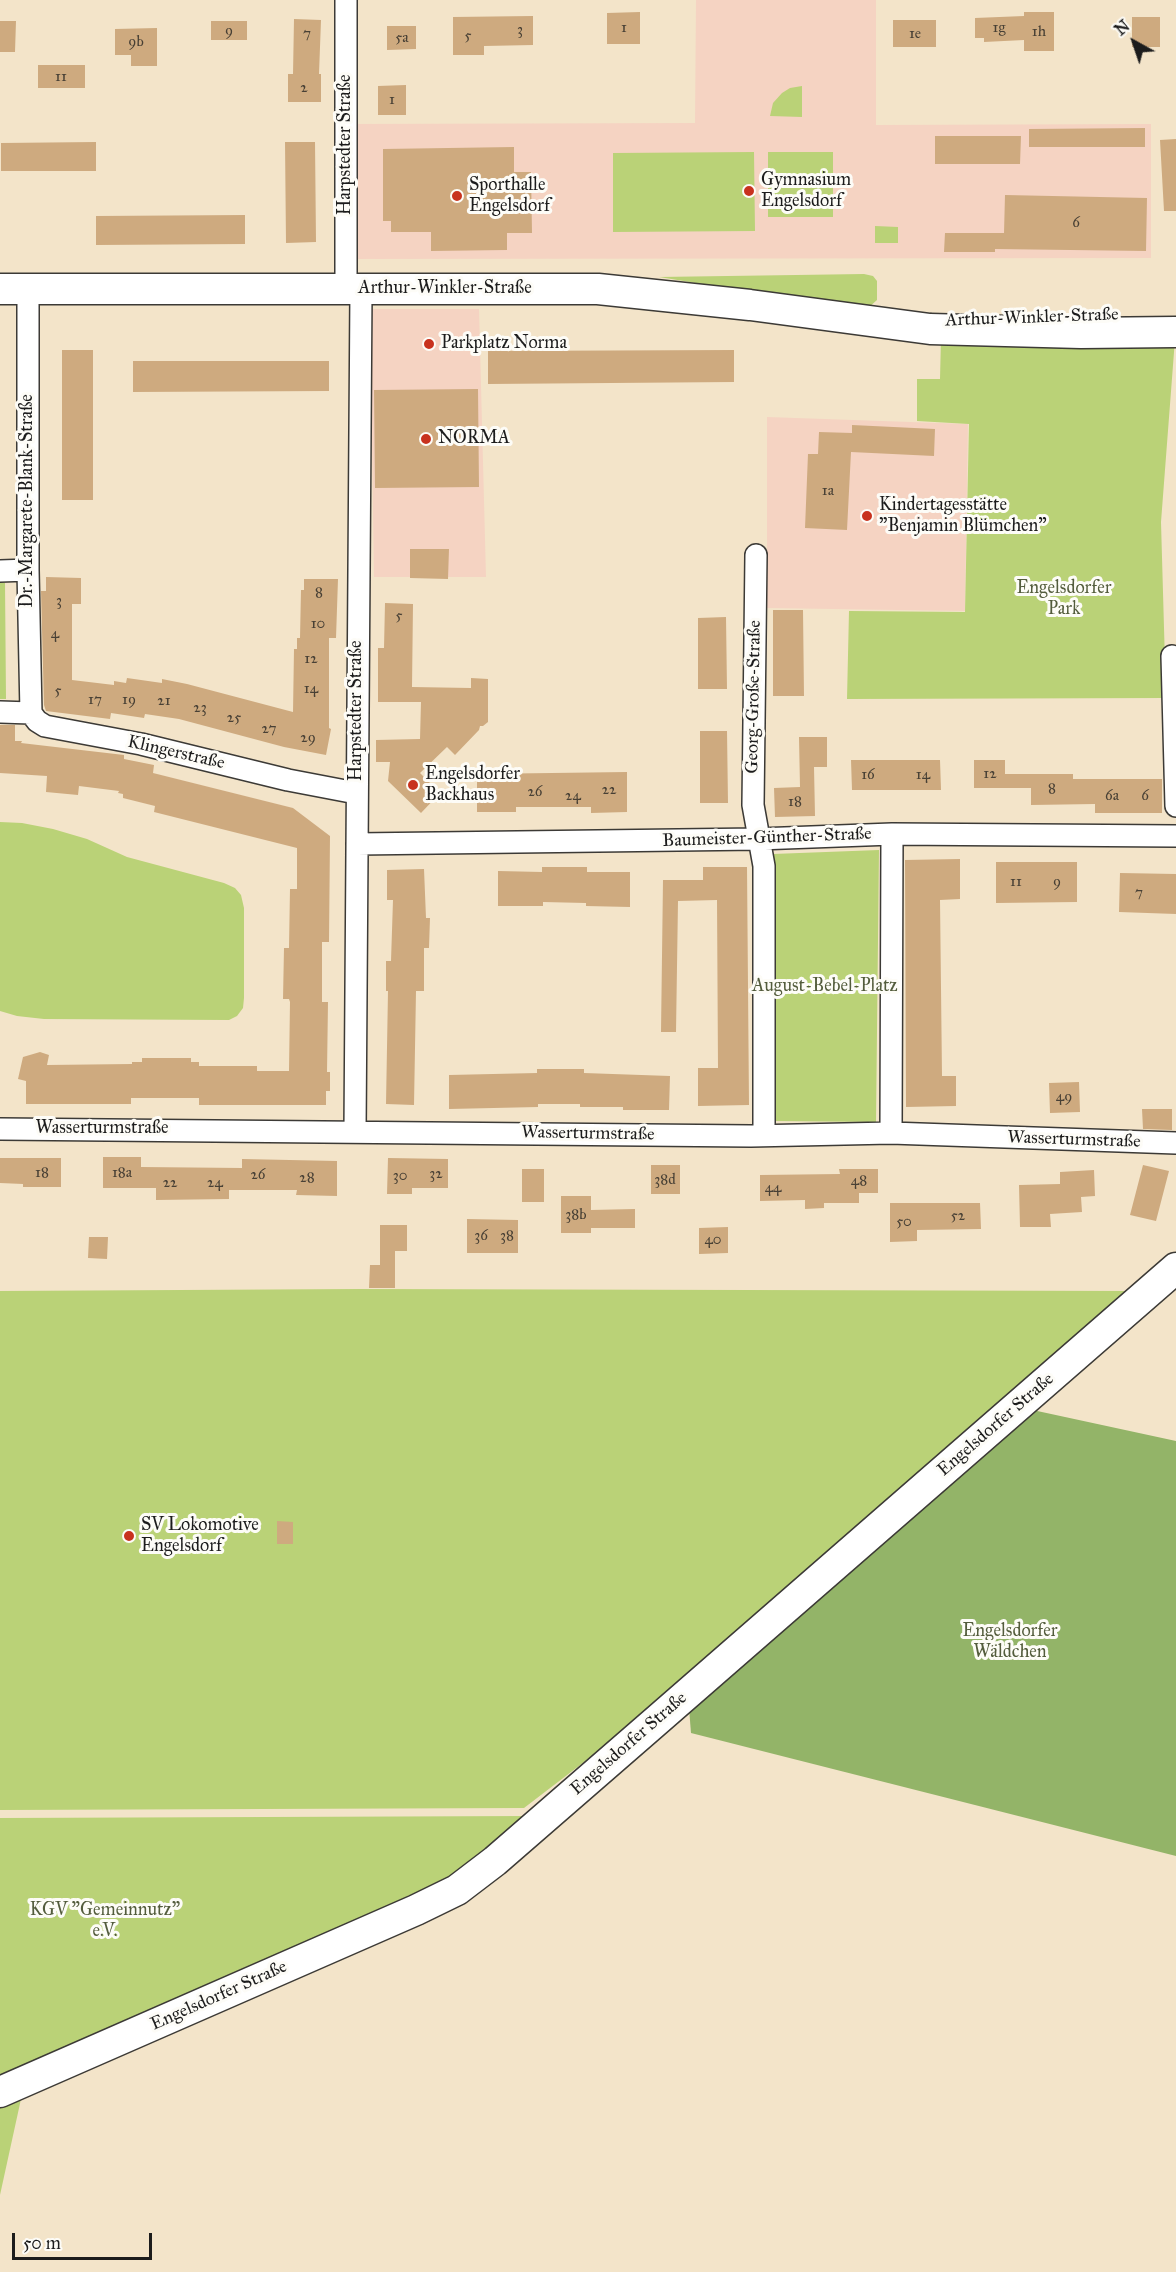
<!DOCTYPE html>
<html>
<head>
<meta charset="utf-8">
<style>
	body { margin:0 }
	#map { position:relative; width:1176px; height:2272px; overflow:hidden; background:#f3e4c9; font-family:"IM FELL Great Primer",serif }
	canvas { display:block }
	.north { position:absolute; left:1104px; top:12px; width:60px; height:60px; -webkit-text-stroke:4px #fdfcf7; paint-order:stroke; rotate:320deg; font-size:16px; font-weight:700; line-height:24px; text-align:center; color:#1c1c1c }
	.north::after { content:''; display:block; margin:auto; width:21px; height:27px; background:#1c1c1c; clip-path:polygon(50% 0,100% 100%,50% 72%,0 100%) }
	.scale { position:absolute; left:12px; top:2233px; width:140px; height:27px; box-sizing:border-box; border:3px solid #1c1c1c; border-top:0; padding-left:8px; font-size:18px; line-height:21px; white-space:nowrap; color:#1c1c1c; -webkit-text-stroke:4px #fdfcf7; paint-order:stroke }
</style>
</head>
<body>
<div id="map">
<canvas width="1176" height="2272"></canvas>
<div class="north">N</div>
<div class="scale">50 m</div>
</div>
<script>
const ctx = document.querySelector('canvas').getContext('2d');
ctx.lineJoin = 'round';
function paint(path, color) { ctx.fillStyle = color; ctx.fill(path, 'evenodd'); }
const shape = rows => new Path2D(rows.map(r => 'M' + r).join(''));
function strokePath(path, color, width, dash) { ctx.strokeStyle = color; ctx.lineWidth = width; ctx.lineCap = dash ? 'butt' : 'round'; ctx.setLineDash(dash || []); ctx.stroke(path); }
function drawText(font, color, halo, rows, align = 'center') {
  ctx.font = font + ' "IM FELL Great Primer",serif'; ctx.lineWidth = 6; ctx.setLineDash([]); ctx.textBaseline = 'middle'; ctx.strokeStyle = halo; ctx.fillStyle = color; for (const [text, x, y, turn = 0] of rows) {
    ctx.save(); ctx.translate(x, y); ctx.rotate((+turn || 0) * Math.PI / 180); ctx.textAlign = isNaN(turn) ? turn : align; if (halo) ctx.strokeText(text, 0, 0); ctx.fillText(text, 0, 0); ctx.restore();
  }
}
const built = shape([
	[696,0,876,0,876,125,1151,124,1151,258,347,259,347,124,695,123],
	[372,309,479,309,486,577,374,577,370,319],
	[767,417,968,424,965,611,767,608]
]);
const green = shape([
	[802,86,802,117,770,116,773,103,782,93,790,88],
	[754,152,755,231,613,232,613,153],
	[768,152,833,152,833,217,768,217],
	[875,226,898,227,898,243,875,243],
	[864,274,873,276,877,281,877,300,867,309,856,309,659,277],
	[941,338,1175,339,1161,522,1166,698,847,699,849,611,965,612,969,424,917,421,917,379,940,379],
	[0,583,5,583,6,699,0,699],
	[0,822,22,823,53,829,87,839,127,857,224,883,235,888,241,895,244,908,244,998,243,1008,237,1016,229,1020,44,1019,17,1016,0,1011],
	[879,850,876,1122,773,1121,773,854],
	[361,1289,1130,1291,601,1749,524,1808,0,1810,0,1291],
	[531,1816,461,1874,28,2067,0,2195,0,1818]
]);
const forest = shape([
	[1028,1409,1176,1441,1176,1856,691,1733,689,1708]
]);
const building = shape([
	[640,12,640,44,607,44,607,13],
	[1024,12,1054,12,1054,51,1024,51,1024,40,984,42,984,38,975,38,975,18,1024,16],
	[533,16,533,45,484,46,484,55,453,55,453,17],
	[1132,17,1160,17,1160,47,1132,47],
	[294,19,321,20,319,74,321,74,321,102,288,102,288,74,293,74],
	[893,20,936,20,936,47,893,47],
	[0,21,16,21,15,52,0,52],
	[211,21,247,21,247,40,211,40],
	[387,26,416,26,416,49,387,50],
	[157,28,157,66,131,66,131,55,115,55,115,29],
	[38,65,85,65,85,88,38,88],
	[406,85,406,115,378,115,378,86],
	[1145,128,1145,147,1029,147,1029,129],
	[935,136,1021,136,1020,164,935,164],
	[1176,139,1176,211,1164,211,1160,140],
	[96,142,96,171,1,171,1,143],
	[285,142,315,142,316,242,286,243],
	[514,147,514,172,531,172,532,233,507,233,507,250,431,251,431,232,391,232,391,221,383,221,383,149],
	[1005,195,1147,198,1146,251,995,249,995,252,944,252,945,233,1004,233],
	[245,215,245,244,96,245,96,216],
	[62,350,93,350,93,500,62,500],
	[734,350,734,382,488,384,488,351],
	[133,361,329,361,329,391,133,392],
	[478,389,479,487,375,488,374,390],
	[852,425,935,429,934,456,851,452,847,530,805,528,808,454,818,454,819,432,852,433],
	[410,549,449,549,448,579,410,578],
	[46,577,81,578,81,604,72,604,72,680,114,685,114,681,126,683,127,678,162,683,162,679,187,684,293,712,294,649,297,649,297,638,300,638,301,590,304,590,304,579,338,579,336,638,329,638,329,728,331,729,326,755,284,747,179,719,145,714,144,718,111,713,110,719,46,711,44,705,41,591,46,591],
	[385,603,413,604,412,687,471,688,471,678,488,679,488,722,483,726,480,726,479,730,455,755,447,747,420,773,440,793,421,813,388,781,390,762,376,762,376,740,420,739,421,702,378,702,378,648,384,648],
	[773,610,803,610,804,696,773,696],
	[726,617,727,689,698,689,698,618],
	[0,725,15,725,15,741,22,741,21,743,124,755,124,759,154,765,153,773,293,808,330,836,329,942,322,942,322,1002,328,1002,327,1072,330,1072,330,1091,326,1091,326,1105,199,1105,199,1098,131,1098,131,1104,26,1104,26,1081,18,1079,23,1057,40,1052,49,1055,47,1065,132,1064,132,1062,142,1062,142,1058,191,1058,191,1062,199,1062,199,1066,257,1066,257,1071,289,1071,290,1002,289,999,283,999,284,948,289,948,290,889,297,889,297,848,154,812,155,806,123,798,123,794,118,793,119,791,79,786,78,795,46,792,47,776,0,773],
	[700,731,727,731,728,803,700,803],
	[799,737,827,737,827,767,814,767,815,816,775,817,774,788,800,787],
	[851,760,940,760,941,790,852,790],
	[974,760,1005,760,1005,774,1073,774,1073,779,1162,779,1162,813,1095,813,1095,804,1031,805,1031,788,974,788],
	[627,772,627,812,591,813,591,807,516,807,516,812,477,812,477,774],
	[960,859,960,899,940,900,942,1076,956,1076,956,1106,906,1107,905,860],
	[996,862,1077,862,1077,902,996,903],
	[542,867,587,867,587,872,630,872,630,907,586,906,586,903,543,902,543,906,498,906,498,871,542,872],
	[703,867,747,867,749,1105,698,1106,698,1068,718,1068,717,900,678,901,676,1032,661,1032,663,880,703,880],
	[424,869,426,918,430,918,429,948,424,948,424,991,416,991,414,1105,386,1104,388,991,386,991,386,961,391,961,393,900,387,900,387,870],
	[1120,873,1176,874,1176,914,1119,912],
	[537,1069,584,1069,584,1073,670,1076,669,1110,623,1110,623,1107,580,1107,580,1104,538,1104,538,1107,449,1109,449,1075,537,1073],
	[1079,1082,1080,1112,1050,1113,1049,1083],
	[1142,1109,1172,1109,1172,1130,1143,1129],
	[103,1157,141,1157,141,1167,242,1168,242,1159,337,1161,337,1196,296,1195,297,1190,229,1190,229,1199,156,1200,156,1188,103,1188],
	[0,1158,61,1158,61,1187,23,1187,23,1184,0,1183],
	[388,1158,448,1159,448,1188,412,1188,412,1194,387,1194],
	[651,1165,680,1165,680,1194,651,1194],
	[1143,1165,1169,1171,1156,1221,1130,1215],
	[522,1169,544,1169,544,1202,522,1202],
	[839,1169,878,1169,878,1193,859,1193,859,1203,824,1203,824,1208,805,1209,805,1200,760,1201,760,1175,840,1174],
	[1094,1170,1095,1196,1081,1197,1082,1212,1050,1214,1051,1227,1020,1227,1019,1185,1060,1184,1060,1172],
	[561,1196,591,1196,591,1210,635,1209,635,1228,591,1228,591,1233,561,1233],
	[890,1203,980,1203,981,1229,917,1230,917,1241,890,1242],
	[467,1219,518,1220,518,1253,467,1253],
	[380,1225,407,1225,407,1251,395,1251,395,1288,369,1288,370,1265,380,1265],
	[728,1227,728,1253,699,1254,699,1228],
	[89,1237,108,1237,107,1259,88,1258],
	[277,1521,293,1522,293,1544,277,1544]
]);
const street = shape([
	[28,289,28,570,31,713],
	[346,290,346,0],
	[756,555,753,805,764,866,764,1135],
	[0,571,28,570],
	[1172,656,1176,806],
	[0,712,31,713,37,721,45,726,141,744,288,780,356,793],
	[357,844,758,839,892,834,1176,836],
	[0,1129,751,1136,891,1133,1176,1143],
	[355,1131,361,290],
	[891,1133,892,834]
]);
const secondary = shape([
	[0,289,598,289,750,305,930,329,1081,333,1176,332],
	[0,2092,416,1910,457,1890,495,1861,655,1722,1176,1268]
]);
const markers = [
	[749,191,6,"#c8321e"],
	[457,196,6,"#c8321e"],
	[429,344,6,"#c8321e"],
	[426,439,6,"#c8321e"],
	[867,516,6,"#c8321e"],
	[413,785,6,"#c8321e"],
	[129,1536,6,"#c8321e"]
];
const numberNames = [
	["1",624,28],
	["1g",999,28],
	["3",520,30],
	["9",229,31],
	["1h",1039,32],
	["7",307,34],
	["1e",915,34],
	["5",468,36],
	["5a",402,38],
	["9b",136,42],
	["11",61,77],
	["2",304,88],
	["1",392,100],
	["6",1076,223],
	["1a",828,491],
	["8",319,593],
	["3",59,601],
	["5",399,616],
	["10",318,624],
	["4",55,634],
	["12",311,659],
	["14",311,689],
	["5",58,691],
	["17",95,700],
	["19",129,700],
	["21",164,701],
	["23",200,708],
	["25",234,718],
	["27",269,729],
	["29",308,738],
	["12",990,774],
	["16",868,775],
	["14",923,775],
	["8",1052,789],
	["22",609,790],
	["26",535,792],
	["24",573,796],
	["6a",1112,796],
	["6",1145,796],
	["18",795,802],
	["11",1016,882],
	["9",1057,882],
	["7",1139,893],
	["49",1064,1097],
	["18",42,1173],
	["18a",122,1173],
	["32",436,1174],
	["26",258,1175],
	["30",400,1176],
	["28",307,1178],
	["38d",665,1180],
	["48",859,1181],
	["22",170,1183],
	["24",215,1183],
	["44",773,1188],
	["38b",576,1215],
	["52",958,1216],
	["50",904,1222],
	["36",481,1236],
	["38",507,1236],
	["40",713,1240]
];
const streetNames = [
	["Harpstedter Straße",346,145,-90],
	["Arthur-Winkler-Straße",445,289],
	["Arthur-Winkler-Straße",1032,318,-2],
	["Dr.-Margarete-Blank-Straße",28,501,-90],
	["Georg-Große-Straße",754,697,-89],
	["Harpstedter Straße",357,711,-90],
	["Klingerstraße",176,753,13],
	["Baumeister-Günther-Straße",767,838,-2],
	["Wasserturmstraße",102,1129],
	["Wasserturmstraße",588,1134,1],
	["Wasserturmstraße",1074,1140,2],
	["Engelsdorfer Straße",996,1425,-41],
	["Engelsdorfer Straße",629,1744,-41],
	["Engelsdorfer Straße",219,1996,-24]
];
const poiNames = [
	["Gymnasium",761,181],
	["Engelsdorf",761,202],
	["Sporthalle",469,186],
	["Engelsdorf",469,207],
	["Parkplatz Norma",441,344],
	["NORMA",438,439],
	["Kindertagesstätte",879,506],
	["\"Benjamin Blümchen\"",879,527],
	["Engelsdorfer",425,775],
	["Backhaus",425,796],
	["SV Lokomotive",141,1526],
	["Engelsdorf",141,1547]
];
const parkNames = [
	["Engelsdorfer",1064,589],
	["Park",1064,610],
	["August-Bebel-Platz",825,987],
	["Engelsdorfer",1010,1632],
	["Wäldchen",1010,1653],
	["KGV \"Gemeinnutz\"",105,1911],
	["e.V.",105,1932]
];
paint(built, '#f5d3c2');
paint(green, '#bad277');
paint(forest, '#93b468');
paint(building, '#ceaa7f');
strokePath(street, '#3c3a36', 24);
strokePath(secondary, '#3c3a36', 33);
strokePath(street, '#fff', 21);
strokePath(secondary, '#fff', 30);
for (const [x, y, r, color] of markers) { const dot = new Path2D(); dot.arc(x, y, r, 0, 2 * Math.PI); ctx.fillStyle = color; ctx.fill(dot); strokePath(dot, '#fdfcf7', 2); }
drawText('15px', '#484035', null, numberNames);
drawText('18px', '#1c1c1c', '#fdfcf7', streetNames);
drawText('18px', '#1c1c1c', '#fdfcf7', poiNames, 'left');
drawText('18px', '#535c3c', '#fdfcf7', parkNames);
</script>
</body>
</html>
